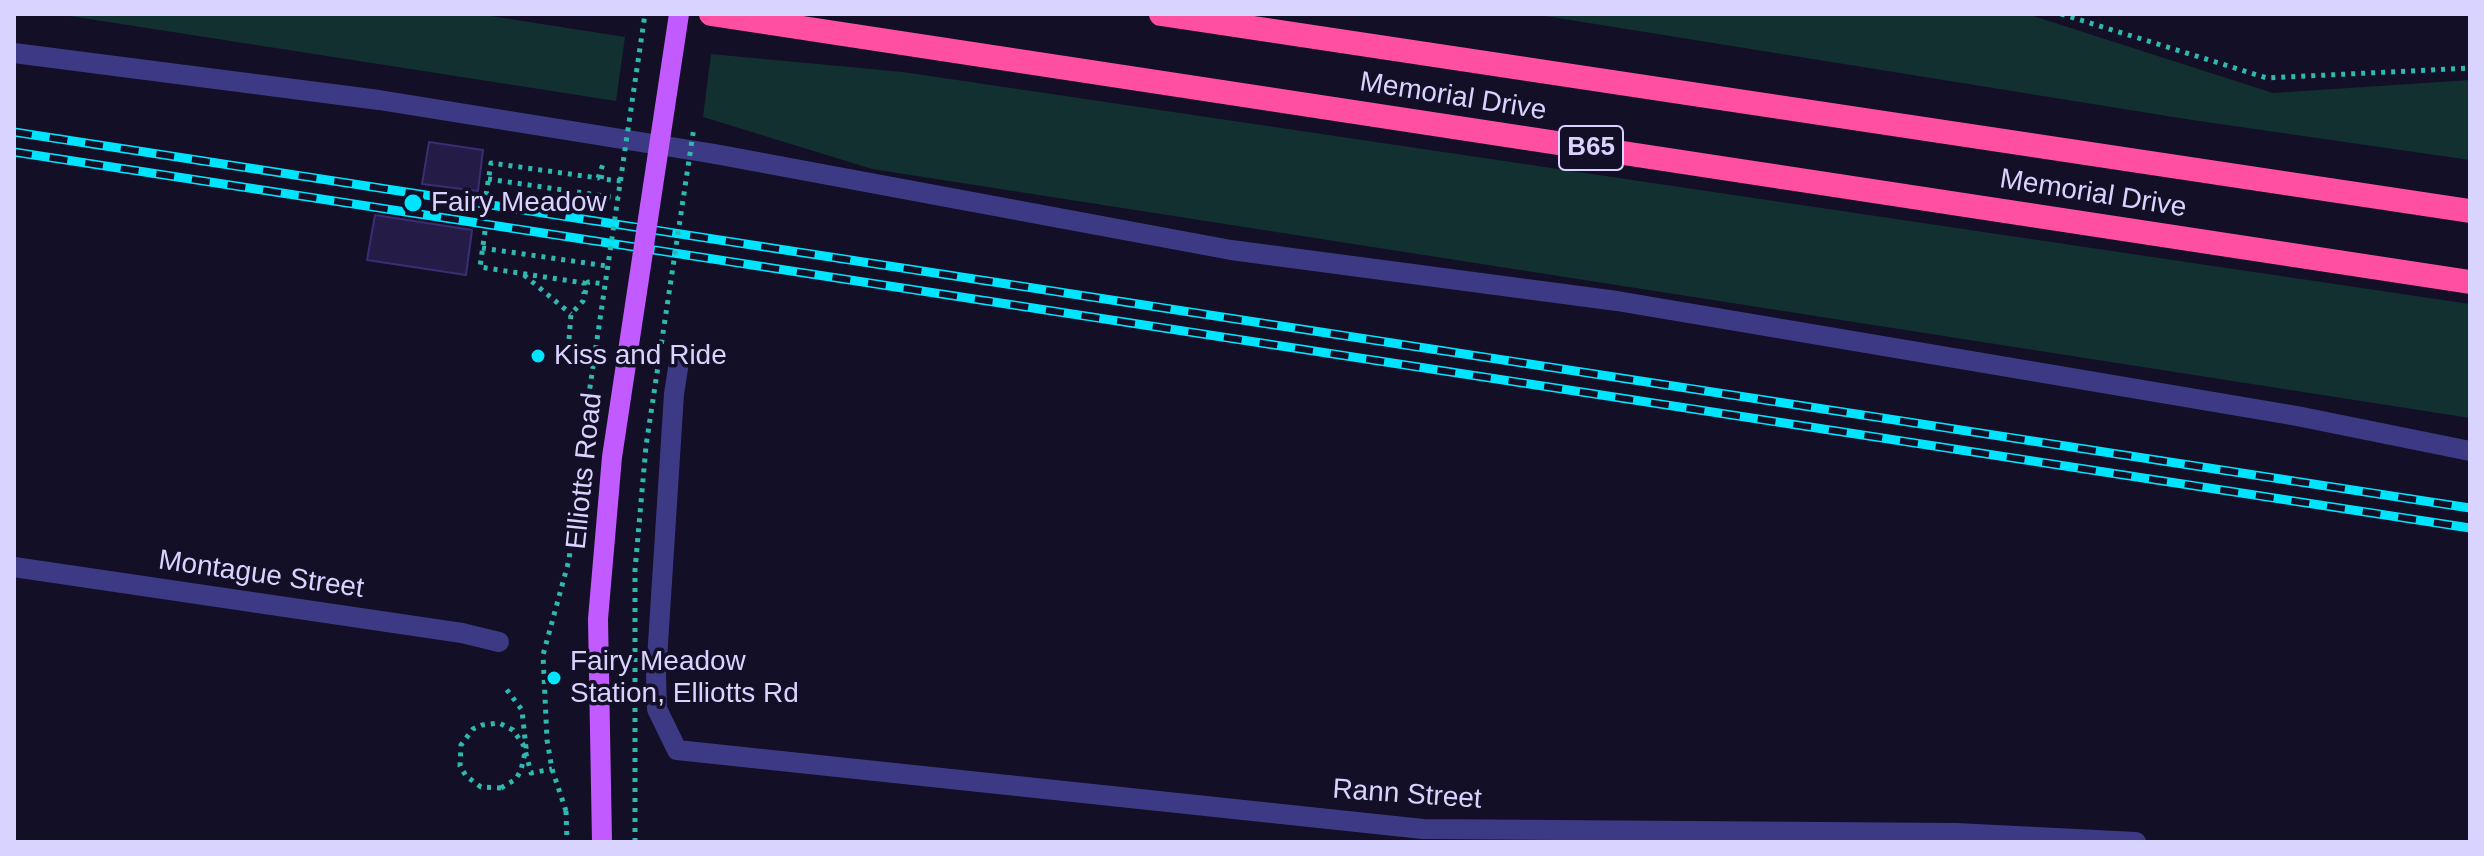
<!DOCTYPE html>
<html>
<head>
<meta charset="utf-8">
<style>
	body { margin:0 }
	#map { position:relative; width:2484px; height:856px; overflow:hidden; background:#130f26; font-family:Helvetica,sans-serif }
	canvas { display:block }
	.frame { position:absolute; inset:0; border:16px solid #d9d4ff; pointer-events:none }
</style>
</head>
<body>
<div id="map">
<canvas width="2484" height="856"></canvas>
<div class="frame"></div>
</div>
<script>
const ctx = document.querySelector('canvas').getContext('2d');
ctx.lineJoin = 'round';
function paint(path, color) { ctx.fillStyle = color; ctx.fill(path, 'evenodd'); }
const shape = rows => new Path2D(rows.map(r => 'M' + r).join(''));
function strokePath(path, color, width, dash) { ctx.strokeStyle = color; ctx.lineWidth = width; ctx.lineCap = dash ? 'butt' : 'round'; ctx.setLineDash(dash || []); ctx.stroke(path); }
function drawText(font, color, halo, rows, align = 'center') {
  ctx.font = font + ' Helvetica,sans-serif'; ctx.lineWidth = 7; ctx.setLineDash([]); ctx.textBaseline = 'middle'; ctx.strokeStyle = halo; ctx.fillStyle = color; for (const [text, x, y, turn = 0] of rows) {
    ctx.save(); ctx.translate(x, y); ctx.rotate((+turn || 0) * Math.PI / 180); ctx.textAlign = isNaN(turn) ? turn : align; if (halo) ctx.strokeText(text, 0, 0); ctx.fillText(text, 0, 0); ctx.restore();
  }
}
const green = shape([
	[57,14,478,14,625,37,616,101],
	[1533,14,2027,14,2273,93,2470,80,2470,160,2192,120],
	[711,54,903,72,2470,304,2470,418,872,169,703,117]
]);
const building = shape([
	[429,142,483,150,478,191,422,184,429,142],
	[375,215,472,230,466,275,367,260,375,215]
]);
const path = shape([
	[2061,14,2267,78,2470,68],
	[602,175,601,179,621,181],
	[488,179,618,198],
	[486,195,491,163,598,178,603,164],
	[485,231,480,267,584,283,584,294],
	[482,248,607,266],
	[524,275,571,314],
	[569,339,571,314,583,301,588,282,605,284],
	[501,788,516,779,521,770,526,748,522,710,504,686],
	[566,811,567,842]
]);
const minor = shape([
	[14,53,379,100,715,154,1231,250,1617,301,2297,416,2470,451],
	[679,362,674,394,656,675,657,709,677,750,1423,829,1956,833,2136,842],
	[14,567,462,633,499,642]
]);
const highway = shape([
	[711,14,2470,282],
	[1161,14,2470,211]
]);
const rail = shape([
	[14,132,2470,508],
	[14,152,2470,528]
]);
const pathBridge = shape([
	[581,448,645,14],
	[501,788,481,787,466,776,460,766,461,745,473,729,482,725,499,723,513,730,524,746,531,773,552,769],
	[566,811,552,769,547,740,543,655,569,560,579,470],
	[635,842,635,570,646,446,694,127]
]);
const majorBridge = shape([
	[602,842,598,619,612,457,679,14]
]);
const markers = [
	[413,203,10,"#00e5ff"],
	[538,356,8,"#00e5ff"],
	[554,678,8,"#00e5ff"]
];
const shields = [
	[1591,148,64]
];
const shieldNames = [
	["B65",1591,148]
];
const streetNames = [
	["Memorial Drive",1453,97,9],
	["Memorial Drive",2093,194,9],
	["Elliotts Road",585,471,-84],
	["Montague Street",261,575,8],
	["Rann Street",1407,795,4]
];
const poiNames = [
	["Fairy Meadow",431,203],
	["Kiss and Ride",554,356],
	["Fairy Meadow",570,662],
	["Station, Elliotts Rd",570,694]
];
paint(green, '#12302f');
paint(building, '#241b47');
strokePath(building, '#3b2d73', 2);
strokePath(path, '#2fb8b0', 5, [4, 6]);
strokePath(minor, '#3d3a85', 20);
strokePath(highway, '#ff4fa3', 24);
strokePath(rail, '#00e5ff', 9);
strokePath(rail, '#130f26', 6, [18]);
strokePath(pathBridge, '#2fb8b0', 5, [4, 6]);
strokePath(majorBridge, '#c25bff', 20);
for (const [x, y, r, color] of markers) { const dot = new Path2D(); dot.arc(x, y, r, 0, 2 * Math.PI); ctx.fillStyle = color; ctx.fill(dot); strokePath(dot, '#130f26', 3); }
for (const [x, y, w] of shields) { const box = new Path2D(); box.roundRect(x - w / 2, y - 22, w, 44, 6); ctx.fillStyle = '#130f26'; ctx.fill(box); strokePath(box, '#d9d4ff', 2); }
drawText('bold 26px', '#d9d4ff', null, shieldNames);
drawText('28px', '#d9d4ff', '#130f26', streetNames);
drawText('28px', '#d9d4ff', '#130f26', poiNames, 'left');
</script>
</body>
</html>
